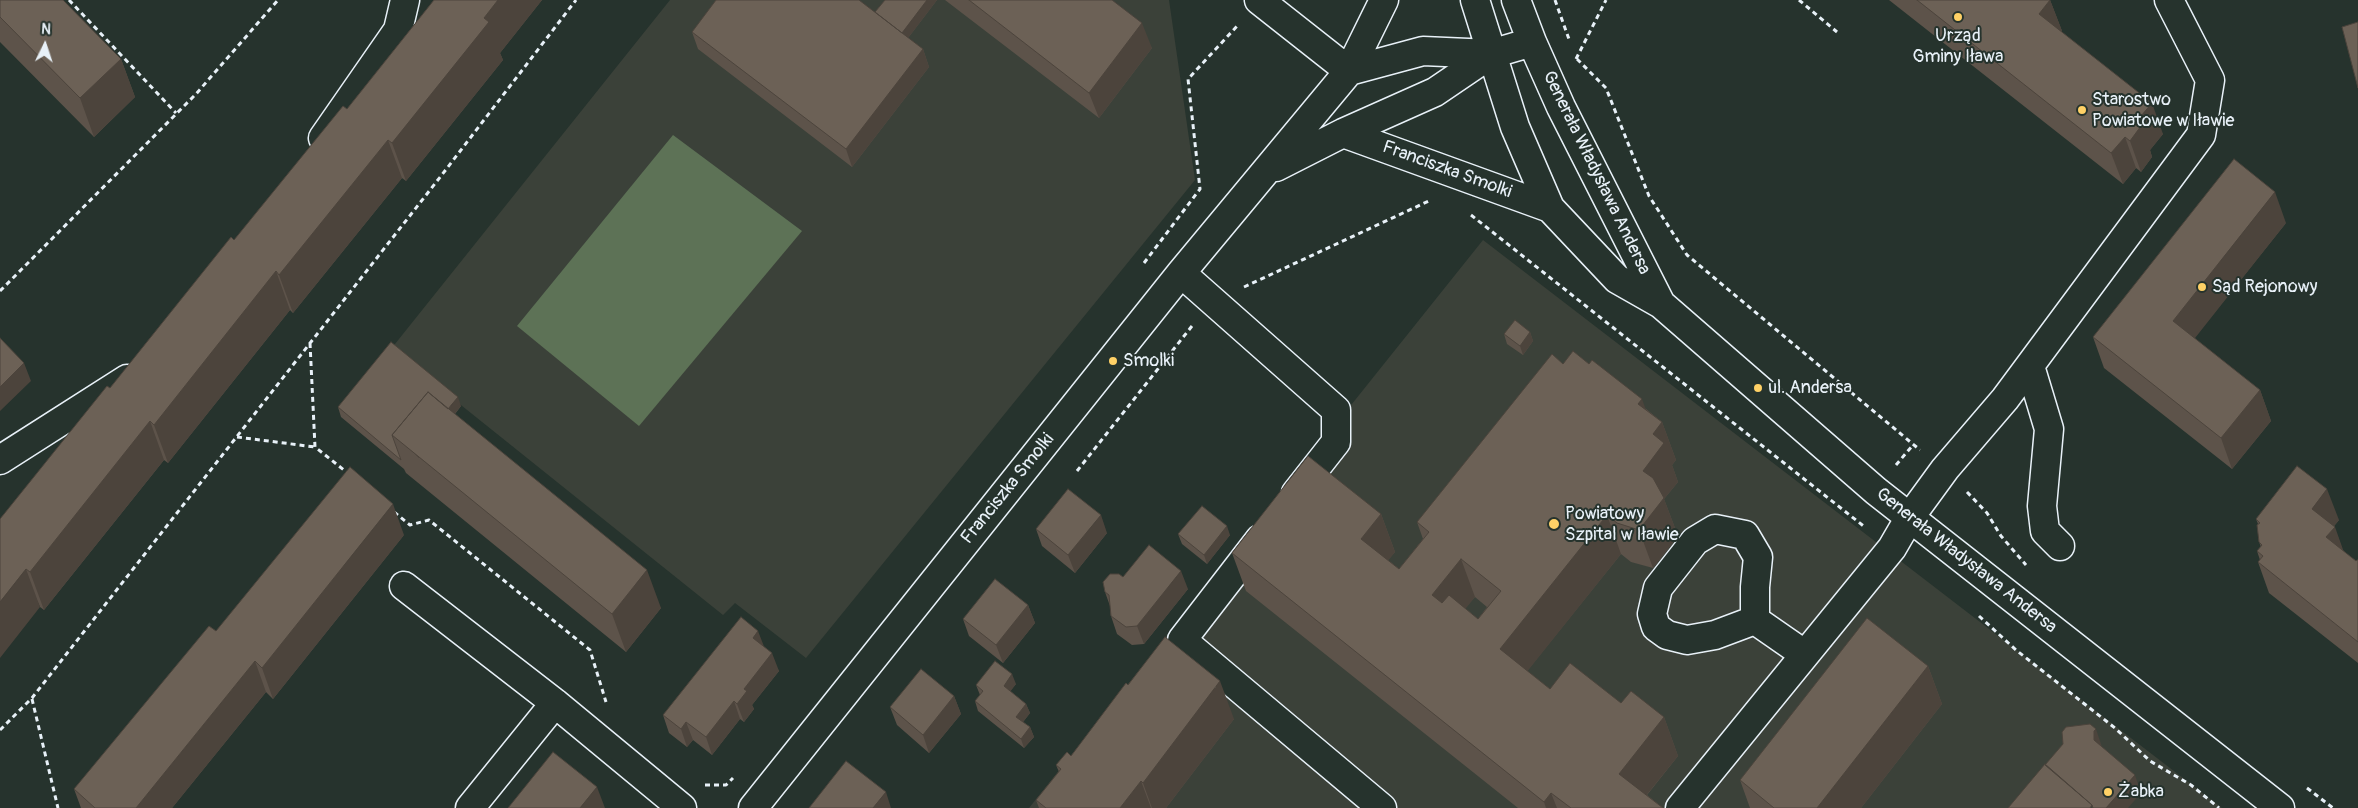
<!DOCTYPE html>
<html>
<head>
<meta charset="utf-8">
<style>
	body { margin:0 }
	#map { position:relative; width:2358px; height:808px; overflow:hidden; background:#26332d; font-family:Pangolin,sans-serif }
	canvas { display:block }
	.north { position:absolute; left:20px; top:20px; width:50px; height:50px; -webkit-text-stroke:4px #26332d; paint-order:stroke; rotate:4deg; font-size:14px; font-weight:700; line-height:20px; text-align:center; color:#e8f1f8 }
	.north::after { content:''; display:block; margin:auto; width:18px; height:22px; background:#e8f1f8; clip-path:polygon(50% 0,100% 100%,50% 72%,0 100%) }
</style>
</head>
<body>
<div id="map">
<canvas width="2358" height="808"></canvas>
<div class="north">N</div>
</div>
<script>
const ctx = document.querySelector('canvas').getContext('2d');
ctx.lineJoin = 'round';
function paint(path, color) { ctx.fillStyle = color; ctx.fill(path, 'evenodd'); }
const shape = rows => new Path2D(rows.map(r => 'M' + r).join(''));
function strokePath(path, color, width, dash) { ctx.strokeStyle = color; ctx.lineWidth = width; ctx.lineCap = dash ? 'butt' : 'round'; ctx.setLineDash(dash || []); ctx.stroke(path); }
function drawText(font, color, halo, rows, align = 'center') {
  ctx.font = font + ' Pangolin,sans-serif'; ctx.lineWidth = 4; ctx.setLineDash([]); ctx.textBaseline = 'middle'; ctx.strokeStyle = halo; ctx.fillStyle = color; for (const [text, x, y, turn = 0] of rows) {
    ctx.save(); ctx.translate(x, y); ctx.rotate((+turn || 0) * Math.PI / 180); ctx.textAlign = isNaN(turn) ? turn : align; if (halo) ctx.strokeText(text, 0, 0); ctx.fillText(text, 0, 0); ctx.restore();
  }
}
const built = shape([
	[670,0,1169,0,1195,180,806,658,735,603,723,615,391,349],
	[1483,240,2222,808,1029,808]
]);
const green = shape([
	[673,135,802,231,639,426,517,326]
]);
const path = shape([
	[69,0,176,113],
	[1555,0,1570,42],
	[1799,0,1837,32],
	[1576,59,1606,0],
	[1577,59,1606,88,1649,196,1687,255,1920,450],
	[1471,215,1866,528],
	[1144,263,1200,189,1188,79,1239,24],
	[1244,287,1431,200],
	[0,291,196,94,278,0],
	[310,343,315,447,349,474],
	[237,437,315,447],
	[1896,465,1913,445],
	[1077,471,1192,326],
	[1967,492,1987,513,2001,536,2026,565],
	[394,512,410,525,429,520,590,650,606,702],
	[1979,616,2016,650,2115,728,2150,761,2191,785,2219,808],
	[32,699,58,808],
	[0,730,32,698,441,176,576,0],
	[705,785,726,785,733,778],
	[2307,788,2333,808]
]);
const minor = shape([
	[1259,0,1349,71],
	[1475,0,1515,127,1550,208,1617,279,1661,304,1876,491,2280,808],
	[1516,0,1532,42,1561,107,1661,304],
	[1349,71,1423,51,1491,54,1532,42],
	[1343,133,1550,208],
	[323,138,398,30,405,0],
	[1276,167,1343,133,1435,92,1491,54],
	[1181,273,1336,410,1336,442,1296,493],
	[2030,366,2049,429,2042,506,2045,531,2060,546],
	[0,460,127,379],
	[1260,539,1182,640,1382,808],
	[404,586,555,703,682,808],
	[1755,620,1715,635,1687,640,1667,635,1656,627,1652,614,1658,588,1695,541,1715,529,1745,535,1758,557,1755,587,1755,620,1804,654],
	[470,808,555,703],
	[753,808,1181,273,1349,71,1384,0],
	[1680,808,1892,548,1910,517,1945,469,2005,399,2201,135,2210,80,2169,0]
]);
const wall = shape([
	[0,0,121,59,135,97,94,137,0,42],
	[434,0,542,0,500,53,503,60,406,181,402,178,293,313,290,310,168,463,164,460,44,610,40,607,0,519,234,240,347,109],
	[885,0,937,0,908,38,923,49,929,67,852,167,698,49,692,32,875,12],
	[945,0,1112,0,1152,48,1099,118],
	[1889,0,2050,0,2062,31,2061,31,2163,134,2150,150,2152,157,2141,172,2136,168,2123,184],
	[2286,223,2194,338,2260,390,2271,421,2232,469,2104,368,2093,337],
	[1530,332,1533,341,1523,355,1507,344,1504,334],
	[1563,364,1646,409,1662,422,1676,460,1672,465,1678,482,1664,499,1678,536,1653,568,1631,562,1621,554,1527,671,1550,689,1621,703,1664,717,1678,756,1647,795,1663,808,1518,808,1246,591,1232,553,1381,514,1395,552,1388,560,1399,569,1423,539,1417,522],
	[1475,597,1487,607,1478,619,1465,608],
	[461,406,455,414,661,608,626,652,406,473,404,469,341,417,338,407],
	[2256,519,2339,520,2334,526,2343,551,2356,561,2358,560,2358,663,2269,593,2258,562,2260,560,2257,551,2261,547,2259,542,2258,524],
	[1036,529,1107,533,1075,573,1042,546],
	[1178,534,1230,535,1207,564,1182,544],
	[404,535,273,699,266,692,172,808,81,808,74,789,216,631],
	[1123,577,1188,589,1144,644,1132,645,1117,634,1111,616,1110,606,1105,592],
	[1028,605,1035,623,1003,663,969,636,963,619],
	[764,647,779,671,752,705,754,709,744,722,740,719,712,755,693,740,687,747,669,733,663,715],
	[1928,666,1942,704,1861,808,1750,808,1740,780],
	[1016,684,1010,691,1026,704,1030,713,1023,722,1030,727,1034,737,1024,748,978,711,975,701,980,695,976,685],
	[1128,685,1234,719,1166,808,1039,808,1036,800,1059,772,1056,765,1071,756],
	[954,696,961,714,929,753,897,725,890,707]
]);
const shadedWall = shape([
	[498,0,542,0,500,53,503,60,406,181,392,143,484,18],
	[927,0,937,0,902,46,899,36],
	[2050,0,2062,31,2050,45,2039,14],
	[1142,23,1152,48,1099,118,1089,93],
	[923,49,929,67,852,167,846,149],
	[121,59,135,97,94,137,80,98],
	[2152,103,2163,134,2150,150,2152,157,2141,172,2130,141,2136,122],
	[2125,137,2136,168,2123,184,2111,153],
	[388,140,402,178,293,313,279,275],
	[2275,192,2286,223,2184,352,2173,321],
	[276,271,290,310,168,463,154,425],
	[1530,332,1533,341,1523,355,1520,346],
	[24,363,31,381,0,411,0,387],
	[2260,390,2271,421,2232,469,2221,438],
	[458,397,461,406,419,458,413,452],
	[1642,399,1654,432,1662,422,1676,460,1672,465,1678,482,1664,499,1678,536,1653,568,1639,530,1643,471,1638,404],
	[150,421,164,460,44,610,30,572],
	[2327,489,2339,520,2323,540,2312,509],
	[393,504,404,535,273,699,262,668],
	[1381,514,1395,552,1375,577,1361,539],
	[1101,515,1107,533,1075,573,1068,555],
	[1607,515,1621,554,1514,688,1500,649],
	[1227,526,1230,535,1207,564,1204,555],
	[2335,527,2346,558,2326,537],
	[1461,559,1475,597,1446,633,1432,595],
	[26,569,40,607,0,658,0,602],
	[647,570,661,608,626,652,612,614],
	[1181,571,1188,589,1144,644,1137,626],
	[1028,605,1035,623,1003,663,996,645],
	[758,631,765,649,753,638],
	[772,653,779,671,752,705,754,709,744,722,737,704,744,689],
	[255,661,266,692,172,808,136,808],
	[1928,666,1942,704,1861,808,1817,808],
	[1012,674,1016,684,1007,696,1004,686],
	[1220,681,1234,719,1166,808,1152,808,1143,783],
	[954,696,961,714,929,753,923,735],
	[734,701,740,719,712,755,706,737],
	[1026,704,1030,713,1020,726,1016,717],
	[1664,717,1678,756,1636,808,1619,774],
	[686,722,693,740,687,747,681,729],
	[1030,727,1034,737,1024,748,1021,739],
	[2096,729,2102,747,2094,740,2094,731],
	[2135,775,2141,793,2128,808,2106,808],
	[1141,781,1151,808,1120,808],
	[597,787,605,808,580,808],
	[886,792,891,808,873,808],
	[1551,793,1557,808,1546,808,1544,802]
]);
const building = shape([
	[0,0,63,0,121,59,80,98,0,17,0,0],
	[434,0,498,0,484,18,489,22,392,143,388,140,279,275,276,271,154,425,150,421,30,572,26,569,0,602,0,519,107,386,110,388,231,237,234,240,343,106,347,109,434,0],
	[716,0,859,0,923,49,846,149,692,32,716,0],
	[885,0,927,0,902,33,875,12,885,0],
	[969,0,1112,0,1142,23,1089,93,969,0],
	[1917,0,2050,0,2039,14,2152,103,2136,122,2141,126,2130,141,2125,137,2111,153,1917,0],
	[2358,22,2358,88,2342,27,2358,22],
	[2234,159,2275,192,2173,321,2260,390,2221,438,2093,337,2234,159],
	[1515,320,1530,332,1520,346,1504,334,1515,320],
	[0,338,24,363,0,387,0,338],
	[391,342,458,397,448,409,428,392,392,435,401,460,338,407,391,342],
	[1573,351,1589,364,1592,360,1642,399,1638,404,1662,422,1653,434,1664,443,1643,471,1653,478,1664,498,1639,530,1617,523,1607,515,1500,649,1550,689,1570,663,1621,703,1631,691,1664,717,1619,774,1663,808,1571,808,1551,793,1544,802,1232,553,1308,456,1381,514,1361,539,1399,569,1429,532,1417,522,1552,354,1563,364,1573,351],
	[1461,559,1501,591,1478,619,1449,595,1442,603,1432,595,1461,559],
	[428,392,647,570,612,614,392,435,428,392],
	[2297,466,2327,489,2312,509,2335,527,2326,537,2356,561,2357,560,2358,560,2358,642,2258,562,2263,556,2257,551,2262,545,2259,542,2257,525,2260,523,2256,519,2297,466],
	[350,467,393,504,262,668,255,661,136,808,95,808,74,789,209,626,216,631,350,467],
	[1068,489,1101,515,1068,555,1036,529,1068,489],
	[1202,506,1227,526,1204,555,1178,534,1202,506],
	[1149,545,1181,571,1137,626,1126,627,1111,616,1109,595,1105,592,1103,582,1110,574,1119,574,1123,577,1149,545],
	[995,579,1028,605,996,645,963,619,995,579],
	[741,617,758,631,753,638,772,653,744,689,747,691,737,704,734,701,706,737,686,722,681,729,663,715,741,617],
	[1867,618,1928,666,1817,808,1774,808,1740,780,1867,618],
	[1165,637,1220,681,1143,783,1141,781,1120,808,1046,808,1036,800,1061,769,1056,765,1067,752,1071,756,1126,683,1128,685,1165,637],
	[995,661,1012,674,1004,686,1026,704,1016,717,1030,727,1021,739,975,701,983,691,976,685,995,661],
	[921,669,954,696,923,735,890,707,921,669],
	[2090,724,2096,729,2094,731,2094,740,2135,775,2106,808,2093,808,2092,805,2045,765,2063,744,2062,732,2066,727,2090,724],
	[553,752,597,787,580,808,508,808,553,752],
	[846,761,886,792,873,808,809,808,846,761],
	[2045,764,2092,805,2090,808,2008,808,2045,764]
]);
const markers = [
	[1958,17,5,"#ffd166"],
	[2082,110,5,"#ffd166"],
	[2202,287,5,"#ffd166"],
	[1113,361,5,"#ffd166"],
	[1758,388,5,"#ffd166"],
	[1554,524,6,"#ffd166"],
	[2108,792,5,"#ffd166"]
];
const poiNames = [
	["Urząd",1958,36,"center"],
	["Gminy Iława",1958,57,"center"],
	["Starostwo",2092,100],
	["Powiatowe w Iławie",2092,121],
	["Sąd Rejonowy",2212,287],
	["Smolki",1123,361],
	["ul. Andersa",1768,388],
	["Powiatowy",1565,514],
	["Szpital w Iławie",1565,535],
	["Żabka",2118,792]
];
const streetNames = [
	["Franciszka Smolki",1447,170,20],
	["Generała Władysława Andersa",1596,173,64],
	["Franciszka Smolki",1008,489,-51],
	["Generała Władysława Andersa",1966,561,38]
];
paint(built, '#3b4139');
paint(green, '#5d7256');
strokePath(minor, '#e8f1f8', 31);
strokePath(path, '#e8f1f8', 3, [5, 4]);
strokePath(minor, '#26332d', 28);
paint(wall, '#5d534a');
paint(shadedWall, '#4c443c');
paint(building, '#6c6156');
strokePath(building, '#4c443c', 1);
for (const [x, y, r, color] of markers) { const dot = new Path2D(); dot.arc(x, y, r, 0, 2 * Math.PI); ctx.fillStyle = color; ctx.fill(dot); strokePath(dot, '#26332d', 2); }
drawText('18px', '#e8f1f8', '#26332d', poiNames, 'left');
drawText('18px', '#e8f1f8', '#26332d', streetNames);
</script>
</body>
</html>
